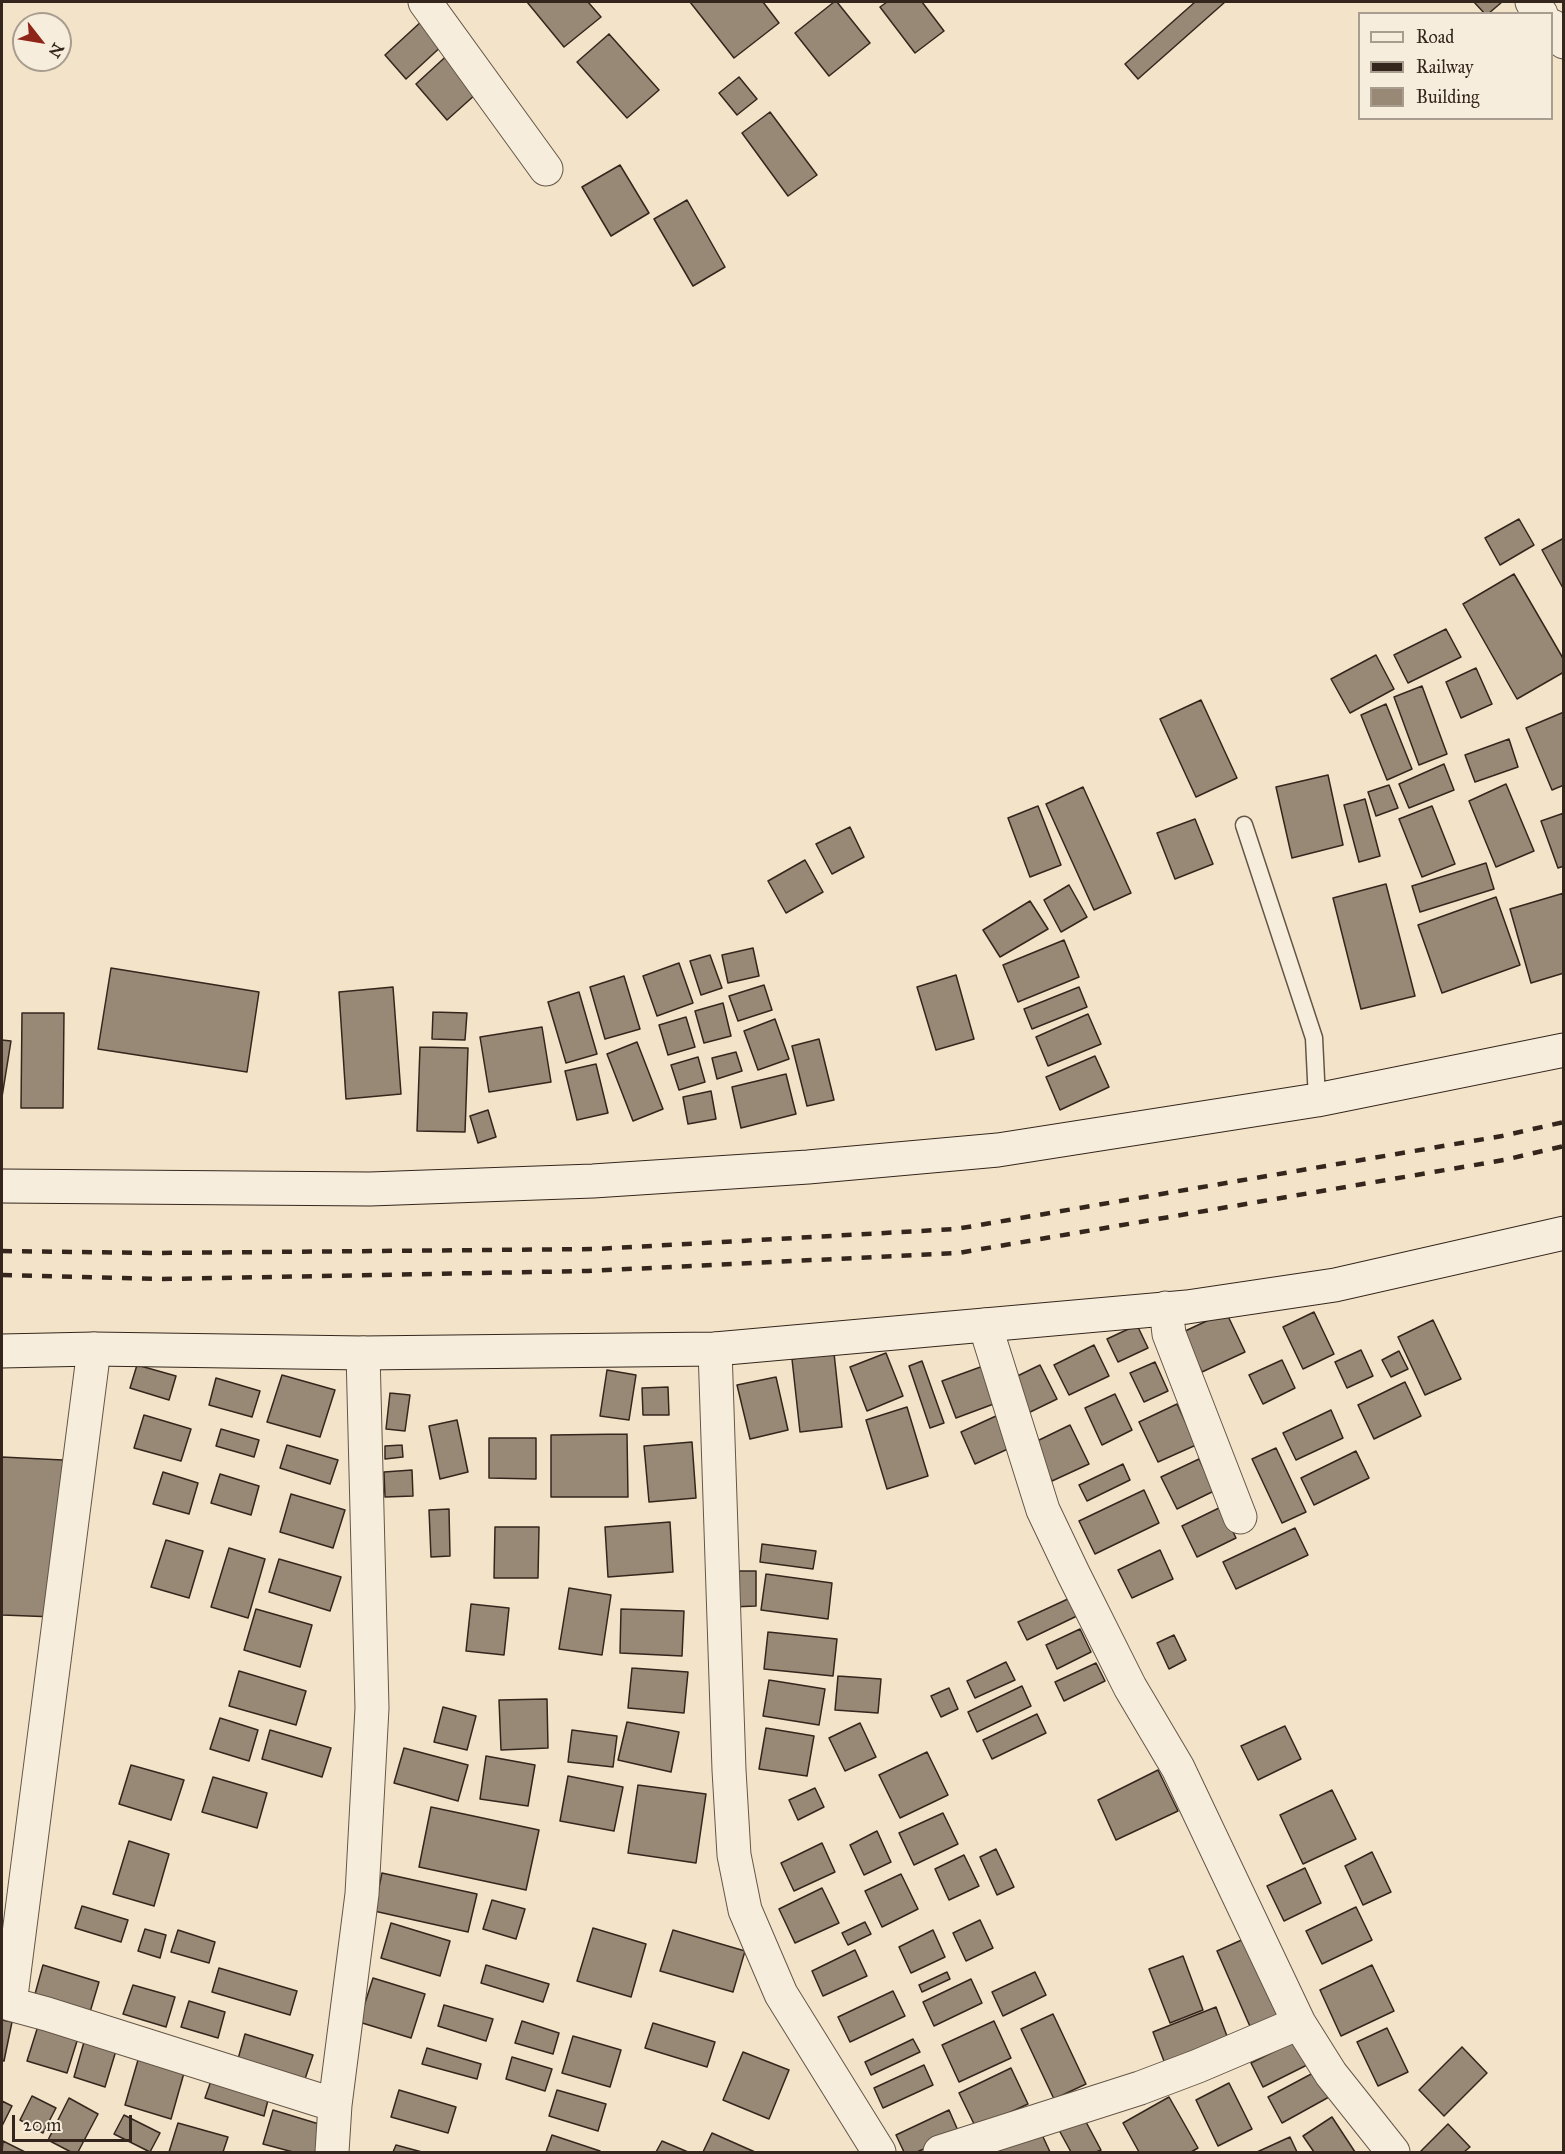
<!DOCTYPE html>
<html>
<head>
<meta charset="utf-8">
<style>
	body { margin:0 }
	#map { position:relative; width:1565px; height:2154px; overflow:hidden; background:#f3e4c9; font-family:"IM FELL Great Primer",serif }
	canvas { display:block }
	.frame { position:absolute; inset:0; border:3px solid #34261c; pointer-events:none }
	.legend { position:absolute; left:1358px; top:12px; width:195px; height:108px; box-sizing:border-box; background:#f7eddc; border:2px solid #a99d8f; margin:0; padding:8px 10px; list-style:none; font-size:18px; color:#34261c }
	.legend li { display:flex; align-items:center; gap:12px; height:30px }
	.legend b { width:30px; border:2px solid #a99d8f }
	.north { position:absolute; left:12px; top:12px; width:60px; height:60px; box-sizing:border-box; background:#f7eddc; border:2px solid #a99d8f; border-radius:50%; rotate:121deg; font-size:16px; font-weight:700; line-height:24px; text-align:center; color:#34261c }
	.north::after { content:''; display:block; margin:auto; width:21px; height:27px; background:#8f2418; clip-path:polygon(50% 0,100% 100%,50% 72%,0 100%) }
	.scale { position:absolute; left:12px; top:2115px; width:120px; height:27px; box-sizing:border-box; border:3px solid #34261c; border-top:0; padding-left:8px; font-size:18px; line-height:21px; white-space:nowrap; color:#34261c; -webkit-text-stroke:4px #f7eddc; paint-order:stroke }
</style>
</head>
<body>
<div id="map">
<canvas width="1565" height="2154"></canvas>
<div class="frame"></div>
<ul class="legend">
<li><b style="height:8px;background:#f7eddc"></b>Road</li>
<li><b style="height:8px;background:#34261c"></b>Railway</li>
<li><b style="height:16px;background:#978976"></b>Building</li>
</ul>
<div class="north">N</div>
<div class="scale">20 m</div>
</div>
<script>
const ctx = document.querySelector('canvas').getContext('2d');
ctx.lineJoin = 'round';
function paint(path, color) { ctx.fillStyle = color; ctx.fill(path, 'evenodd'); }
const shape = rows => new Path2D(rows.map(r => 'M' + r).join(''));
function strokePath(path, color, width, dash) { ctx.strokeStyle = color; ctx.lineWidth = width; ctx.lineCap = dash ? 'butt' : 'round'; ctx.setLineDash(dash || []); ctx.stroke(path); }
const building = shape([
	[527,2,588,2,601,17,564,47,527,2],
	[690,2,763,2,779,23,734,58,690,2],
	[834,2,837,2,870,43,829,76,795,33,834,2],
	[887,2,922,2,944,31,915,53,880,7,887,2],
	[1195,2,1225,2,1138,79,1125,64,1195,2],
	[1474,2,1502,2,1488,14,1485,14,1474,2],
	[423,20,445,43,406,79,385,55,423,20],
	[609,34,659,90,627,118,577,62,609,34],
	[454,49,486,85,447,120,416,84,454,49],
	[739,77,757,99,737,115,719,93,739,77],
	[770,112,817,175,788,196,742,133,770,112],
	[620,165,649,213,611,236,582,187,620,165],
	[687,200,725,267,693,286,654,219,687,200],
	[1519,519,1534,545,1500,565,1485,538,1519,519],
	[1564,538,1564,590,1542,550,1564,538],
	[1514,574,1564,660,1564,672,1517,699,1463,604,1514,574],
	[1446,629,1461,657,1408,683,1394,655,1446,629],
	[1376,655,1394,689,1350,713,1331,679,1376,655],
	[1476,668,1492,704,1461,718,1446,682,1476,668],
	[1422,686,1447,754,1419,765,1394,697,1422,686],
	[1201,700,1237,778,1196,797,1160,719,1201,700],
	[1386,704,1412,769,1387,780,1361,715,1386,704],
	[1564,712,1564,785,1552,790,1526,728,1564,712],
	[1509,739,1518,767,1475,782,1465,755,1509,739],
	[1444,764,1454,790,1409,808,1399,784,1444,764],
	[1328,775,1343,845,1292,858,1276,787,1328,775],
	[1506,784,1534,851,1496,867,1469,801,1506,784],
	[1389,785,1398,808,1376,816,1368,792,1389,785],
	[1083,787,1131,893,1094,910,1046,804,1083,787],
	[1365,799,1380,856,1359,862,1344,805,1365,799],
	[1038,806,1061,865,1030,877,1008,818,1038,806],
	[1432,806,1455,864,1422,877,1399,819,1432,806],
	[1564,813,1564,866,1558,868,1541,821,1564,813],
	[1195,819,1213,864,1175,879,1157,833,1195,819],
	[850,827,864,857,832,874,816,844,850,827],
	[805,860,823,892,786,913,768,881,805,860],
	[1486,863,1494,889,1420,912,1412,886,1486,863],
	[1386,884,1415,996,1361,1009,1333,898,1386,884],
	[1069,885,1087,917,1061,932,1044,900,1069,885],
	[1564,893,1564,973,1531,983,1510,909,1564,893],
	[1496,897,1520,965,1442,993,1418,925,1496,897],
	[1030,901,1048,929,1000,957,983,930,1030,901],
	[1064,940,1079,977,1018,1002,1003,965,1064,940],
	[753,948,759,976,728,983,722,955,753,948],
	[710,955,722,988,701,995,690,961,710,955],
	[679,963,693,1003,657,1016,643,976,679,963],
	[111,968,259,992,247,1072,98,1049,111,968],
	[956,975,974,1039,936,1050,917,987,956,975],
	[624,976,640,1029,605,1039,590,987,624,976],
	[764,985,772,1010,738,1021,729,996,764,985],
	[393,987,401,1094,346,1099,339,992,393,987],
	[1079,987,1087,1007,1032,1029,1024,1009,1079,987],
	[579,992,597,1054,566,1063,548,1002,579,992],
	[723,1003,731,1036,704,1043,695,1011,723,1003],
	[433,1012,467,1013,465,1040,432,1039,433,1012],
	[22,1013,64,1013,63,1108,21,1108,22,1013],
	[1088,1014,1101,1044,1048,1066,1036,1037,1088,1014],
	[686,1017,695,1047,668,1055,659,1025,686,1017],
	[775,1019,789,1059,758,1070,744,1031,775,1019],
	[542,1027,551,1082,489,1092,480,1037,542,1027],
	[819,1039,834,1100,807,1106,792,1046,819,1039],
	[2,1040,11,1041,2,1097,2,1040],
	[637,1042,663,1109,633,1121,607,1054,637,1042],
	[420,1047,468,1048,465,1132,417,1131,420,1047],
	[736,1052,742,1071,717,1079,712,1058,736,1052],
	[1095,1056,1109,1087,1060,1110,1046,1077,1095,1056],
	[698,1057,705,1082,679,1090,671,1065,698,1057],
	[596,1064,608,1113,577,1120,565,1071,596,1064],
	[786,1074,796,1114,741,1128,732,1087,786,1074],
	[711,1091,716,1119,688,1124,683,1097,711,1091],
	[488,1110,496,1137,478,1143,470,1116,488,1110],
	[1226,1312,1245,1352,1202,1372,1183,1332,1226,1312],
	[1314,1312,1334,1354,1303,1369,1283,1327,1314,1312],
	[1433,1320,1461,1379,1425,1395,1398,1337,1433,1320],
	[1137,1325,1148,1348,1118,1362,1107,1339,1137,1325],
	[1094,1345,1109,1376,1069,1395,1054,1365,1094,1345],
	[1361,1350,1373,1376,1347,1388,1335,1362,1361,1350],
	[1399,1351,1408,1369,1391,1377,1382,1360,1399,1351],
	[834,1353,842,1427,800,1432,792,1359,834,1353],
	[886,1353,903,1396,867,1411,850,1367,886,1353],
	[1282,1360,1295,1388,1263,1404,1249,1375,1282,1360],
	[922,1361,944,1423,930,1428,909,1366,922,1361],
	[1155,1362,1168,1391,1144,1402,1130,1373,1155,1362],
	[137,1365,176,1376,169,1400,130,1388,137,1365],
	[986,1365,999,1402,956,1418,942,1381,986,1365],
	[1040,1365,1057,1399,1020,1417,1003,1383,1040,1365],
	[607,1370,636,1375,629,1420,600,1416,607,1370],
	[282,1375,335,1390,320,1437,267,1422,282,1375],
	[776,1377,788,1430,750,1439,737,1385,776,1377],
	[216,1378,260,1391,252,1417,209,1405,216,1378],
	[1405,1382,1421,1416,1374,1439,1358,1405,1405,1382],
	[668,1387,669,1415,643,1415,642,1388,668,1387],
	[390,1393,410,1395,405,1431,386,1429,390,1393],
	[1115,1394,1132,1430,1102,1445,1085,1408,1115,1394],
	[1177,1404,1196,1445,1158,1462,1139,1422,1177,1404],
	[907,1407,928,1476,887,1489,866,1420,907,1407],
	[1331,1410,1343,1438,1296,1460,1283,1433,1331,1410],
	[144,1415,191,1429,181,1461,134,1448,144,1415],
	[996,1416,1010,1448,975,1464,961,1432,996,1416],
	[457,1420,468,1472,440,1479,429,1426,457,1420],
	[1070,1425,1089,1464,1052,1481,1033,1443,1070,1425],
	[221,1429,259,1440,254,1457,216,1446,221,1429],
	[627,1434,628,1497,551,1497,551,1435,627,1434],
	[489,1438,536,1438,536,1479,489,1478,489,1438],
	[692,1442,696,1498,649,1502,644,1446,692,1442],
	[287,1445,338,1460,330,1484,280,1468,287,1445],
	[402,1445,403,1457,385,1459,385,1446,402,1445],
	[1276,1448,1306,1512,1282,1523,1252,1459,1276,1448],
	[1356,1451,1369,1478,1314,1505,1301,1478,1356,1451],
	[2,1457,63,1460,55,1617,2,1615,2,1457],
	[1199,1459,1214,1491,1177,1509,1161,1477,1199,1459],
	[1123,1464,1130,1480,1087,1501,1079,1485,1123,1464],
	[412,1470,413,1496,385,1497,384,1472,412,1470],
	[163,1472,198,1483,189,1514,153,1504,163,1472],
	[220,1474,259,1486,251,1515,211,1503,220,1474],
	[1144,1490,1159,1523,1095,1554,1079,1521,1144,1490],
	[291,1494,345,1510,333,1548,280,1532,291,1494],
	[1221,1507,1236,1538,1197,1557,1182,1526,1221,1507],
	[449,1509,450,1556,431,1557,429,1510,449,1509],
	[670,1522,673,1572,608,1577,605,1527,670,1522],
	[495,1527,539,1527,538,1578,494,1578,495,1527],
	[1295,1528,1308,1555,1236,1589,1223,1562,1295,1528],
	[166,1540,203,1551,189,1598,151,1587,166,1540],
	[762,1544,816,1551,813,1569,760,1562,762,1544],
	[229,1548,265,1559,248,1618,211,1607,229,1548],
	[1160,1550,1173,1579,1132,1598,1118,1570,1160,1550],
	[279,1559,341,1577,330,1611,269,1592,279,1559],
	[731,1571,756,1571,756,1606,731,1607,731,1571],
	[766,1574,832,1583,828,1619,761,1610,766,1574],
	[569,1588,611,1595,602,1655,559,1649,569,1588],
	[1070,1598,1079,1615,1027,1640,1018,1622,1070,1598],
	[471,1604,509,1608,504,1655,466,1651,471,1604],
	[256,1609,312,1625,300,1667,244,1650,256,1609],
	[621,1609,684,1611,682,1656,620,1653,621,1609],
	[1080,1629,1091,1652,1057,1669,1046,1645,1080,1629],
	[768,1632,837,1639,833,1676,764,1669,768,1632],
	[1174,1635,1186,1660,1169,1669,1157,1643,1174,1635],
	[1006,1662,1015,1680,975,1698,967,1681,1006,1662],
	[1096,1663,1105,1681,1064,1701,1055,1682,1096,1663],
	[632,1668,688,1672,684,1713,628,1708,632,1668],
	[239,1671,306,1691,296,1725,229,1706,239,1671],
	[838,1676,881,1679,878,1713,835,1710,838,1676],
	[769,1680,825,1689,819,1725,763,1716,769,1680],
	[1022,1686,1031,1706,977,1732,968,1712,1022,1686],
	[949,1688,958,1709,941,1717,931,1696,949,1688],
	[547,1699,548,1748,501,1750,499,1700,547,1699],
	[443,1707,476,1716,467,1750,434,1742,443,1707],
	[1037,1714,1046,1733,992,1759,983,1740,1037,1714],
	[220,1718,258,1730,249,1761,210,1749,220,1718],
	[627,1722,679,1732,671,1772,618,1760,627,1722],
	[860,1723,876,1757,845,1771,829,1738,860,1723],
	[1285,1726,1301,1759,1258,1780,1241,1746,1285,1726],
	[766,1728,814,1736,807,1776,759,1769,766,1728],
	[270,1730,331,1748,322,1777,262,1759,270,1730],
	[572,1730,617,1736,613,1767,568,1762,572,1730],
	[404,1748,468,1765,458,1801,394,1783,404,1748],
	[927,1752,948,1795,900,1818,879,1775,927,1752],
	[486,1756,535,1765,528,1806,480,1799,486,1756],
	[131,1765,184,1780,171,1820,119,1804,131,1765],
	[1158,1770,1178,1811,1116,1840,1098,1800,1158,1770],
	[568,1776,623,1787,614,1831,560,1821,568,1776],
	[213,1777,267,1793,257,1828,202,1812,213,1777],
	[638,1785,706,1794,696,1863,628,1853,638,1785],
	[815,1788,824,1807,798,1820,789,1800,815,1788],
	[1332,1790,1356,1839,1303,1864,1280,1815,1332,1790],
	[431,1807,539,1830,526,1890,419,1867,431,1807],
	[943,1813,958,1844,914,1865,899,1833,943,1813],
	[877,1831,891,1862,864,1875,850,1845,877,1831],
	[129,1841,169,1854,154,1906,113,1894,129,1841],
	[822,1843,835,1872,794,1891,781,1863,822,1843],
	[996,1849,1014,1887,997,1895,980,1857,996,1849],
	[1372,1852,1391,1892,1363,1905,1345,1866,1372,1852],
	[964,1855,979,1886,949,1900,935,1869,964,1855],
	[1305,1868,1321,1903,1284,1921,1267,1886,1305,1868],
	[382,1873,477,1894,468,1932,374,1911,382,1873],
	[901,1874,918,1909,882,1927,865,1891,901,1874],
	[822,1888,839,1923,795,1943,779,1909,822,1888],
	[492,1900,525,1909,516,1939,483,1929,492,1900],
	[82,1906,128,1920,121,1942,75,1928,82,1906],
	[1356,1907,1372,1940,1322,1964,1306,1931,1356,1907],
	[980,1920,993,1948,966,1961,953,1933,980,1920],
	[865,1922,871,1934,848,1945,842,1933,865,1922],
	[391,1923,450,1941,440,1976,381,1958,391,1923],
	[593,1928,646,1944,631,1997,577,1981,593,1928],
	[145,1929,166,1935,160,1958,138,1951,145,1929],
	[178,1930,215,1942,209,1963,171,1952,178,1930],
	[673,1930,745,1951,733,1992,660,1971,673,1930],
	[933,1930,945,1957,911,1973,899,1947,933,1930],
	[1255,1934,1289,2014,1252,2031,1217,1951,1255,1934],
	[855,1950,867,1976,823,1996,812,1971,855,1950],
	[1183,1956,1203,2010,1170,2023,1149,1969,1183,1956],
	[43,1965,99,1982,87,2022,32,2005,43,1965],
	[486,1965,549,1984,543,2002,481,1983,486,1965],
	[1372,1965,1394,2011,1341,2036,1320,1990,1372,1965],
	[219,1968,297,1991,290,2015,212,1992,219,1968],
	[947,1972,950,1979,922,1992,919,1985,947,1972],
	[1035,1972,1046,1995,1003,2016,992,1992,1035,1972],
	[373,1978,425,1994,411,2038,359,2022,373,1978],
	[971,1979,982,2003,934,2026,923,2002,971,1979],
	[133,1985,175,1997,166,2027,123,2014,133,1985],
	[893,1991,905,2016,850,2042,838,2017,893,1991],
	[189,2001,225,2012,218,2038,181,2027,189,2001],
	[444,2005,493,2019,486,2041,438,2026,444,2005],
	[1216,2007,1230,2044,1167,2069,1153,2032,1216,2007],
	[1053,2014,1086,2084,1054,2099,1021,2029,1053,2014],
	[2,2020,12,2022,4,2061,2,2060,2,2020],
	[522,2021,559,2033,553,2054,515,2043,522,2021],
	[994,2021,1011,2058,959,2082,942,2045,994,2021],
	[653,2023,715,2042,707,2067,645,2048,653,2023],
	[38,2026,78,2038,67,2073,27,2061,38,2026],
	[1387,2028,1408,2072,1378,2086,1357,2042,1387,2028],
	[245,2034,313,2055,305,2079,238,2059,245,2034],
	[86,2035,118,2044,105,2087,74,2077,86,2035],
	[573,2036,621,2050,610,2087,562,2073,573,2036],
	[1303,2037,1315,2061,1263,2087,1251,2063,1303,2037],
	[913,2039,920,2052,871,2075,865,2062,913,2039],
	[1462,2047,1487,2073,1444,2116,1419,2090,1462,2047],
	[427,2048,481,2064,477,2079,422,2064,427,2048],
	[743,2052,789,2070,769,2119,723,2100,743,2052],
	[512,2057,552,2069,545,2091,506,2079,512,2057],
	[138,2060,184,2073,171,2119,125,2105,138,2060],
	[924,2065,933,2085,883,2108,874,2088,924,2065],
	[1011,2068,1028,2104,976,2128,959,2093,1011,2068],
	[1315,2072,1329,2097,1282,2123,1268,2097,1315,2072],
	[213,2075,270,2092,264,2116,205,2098,213,2075],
	[1229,2083,1252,2129,1218,2146,1196,2100,1229,2083],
	[399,2090,456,2107,448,2133,391,2117,399,2090],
	[557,2090,606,2104,598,2131,549,2116,557,2090],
	[32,2096,56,2108,43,2133,20,2120,32,2096],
	[1169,2097,1198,2148,1191,2152,1139,2152,1123,2123,1169,2097],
	[69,2098,98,2114,78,2152,71,2152,48,2140,69,2098],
	[2,2101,12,2106,2,2126,2,2101],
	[1078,2107,1101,2150,1096,2152,1071,2152,1054,2121,1078,2107],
	[273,2110,332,2128,325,2152,293,2152,263,2144,273,2110],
	[949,2110,959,2133,917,2152,904,2152,896,2135,949,2110],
	[124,2115,160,2133,150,2152,114,2134,124,2115],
	[1332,2117,1355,2152,1314,2152,1303,2136,1332,2117],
	[178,2123,228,2137,223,2152,169,2152,178,2123],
	[1448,2124,1470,2147,1464,2152,1422,2152,1421,2151,1448,2124],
	[1038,2126,1050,2152,1000,2152,997,2146,1038,2126],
	[712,2133,755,2152,703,2152,712,2133],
	[552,2135,600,2151,599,2152,546,2152,552,2135],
	[1290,2137,1297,2152,1257,2152,1290,2137],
	[3,2141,25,2152,2,2152,3,2141],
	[662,2141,688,2152,656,2152,662,2141],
	[396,2145,422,2152,393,2152,396,2145]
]);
const service = shape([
	[1244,825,1314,1038,1317,1100]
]);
const minor = shape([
	[425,2,546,169],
	[1532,2,1541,14],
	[1552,26,1564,42],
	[1166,1308,1169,1334,1240,1517],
	[985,1325,1043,1510,1073,1573,1130,1687,1178,1768,1299,2023,1331,2074,1393,2152],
	[94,1349,10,2004,47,2014,335,2105],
	[715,1349,729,1770,734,1855,745,1910,781,1994,879,2152],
	[332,2152,335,2105,362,1894,372,1708,363,1353],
	[940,2152,1140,2088,1198,2066,1299,2023]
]);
const secondary = shape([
	[2,1186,370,1189,593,1181,808,1167,998,1150,1317,1100,1564,1050],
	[2,1351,94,1349,363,1353,715,1349,1187,1307,1335,1285,1564,1233]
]);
const rail = shape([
	[2,1251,156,1253,596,1249,956,1229,1502,1136,1564,1122],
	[2,1275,163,1279,588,1271,958,1253,1504,1160,1564,1146]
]);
paint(building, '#978976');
strokePath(building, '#34261c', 1.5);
strokePath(service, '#645647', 19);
strokePath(minor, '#645647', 35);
strokePath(secondary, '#34261c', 35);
strokePath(service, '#f7eddc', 16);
strokePath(minor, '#f7eddc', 33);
strokePath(secondary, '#f7eddc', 33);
strokePath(rail, '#34261c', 4.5, [10, 10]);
</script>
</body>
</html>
